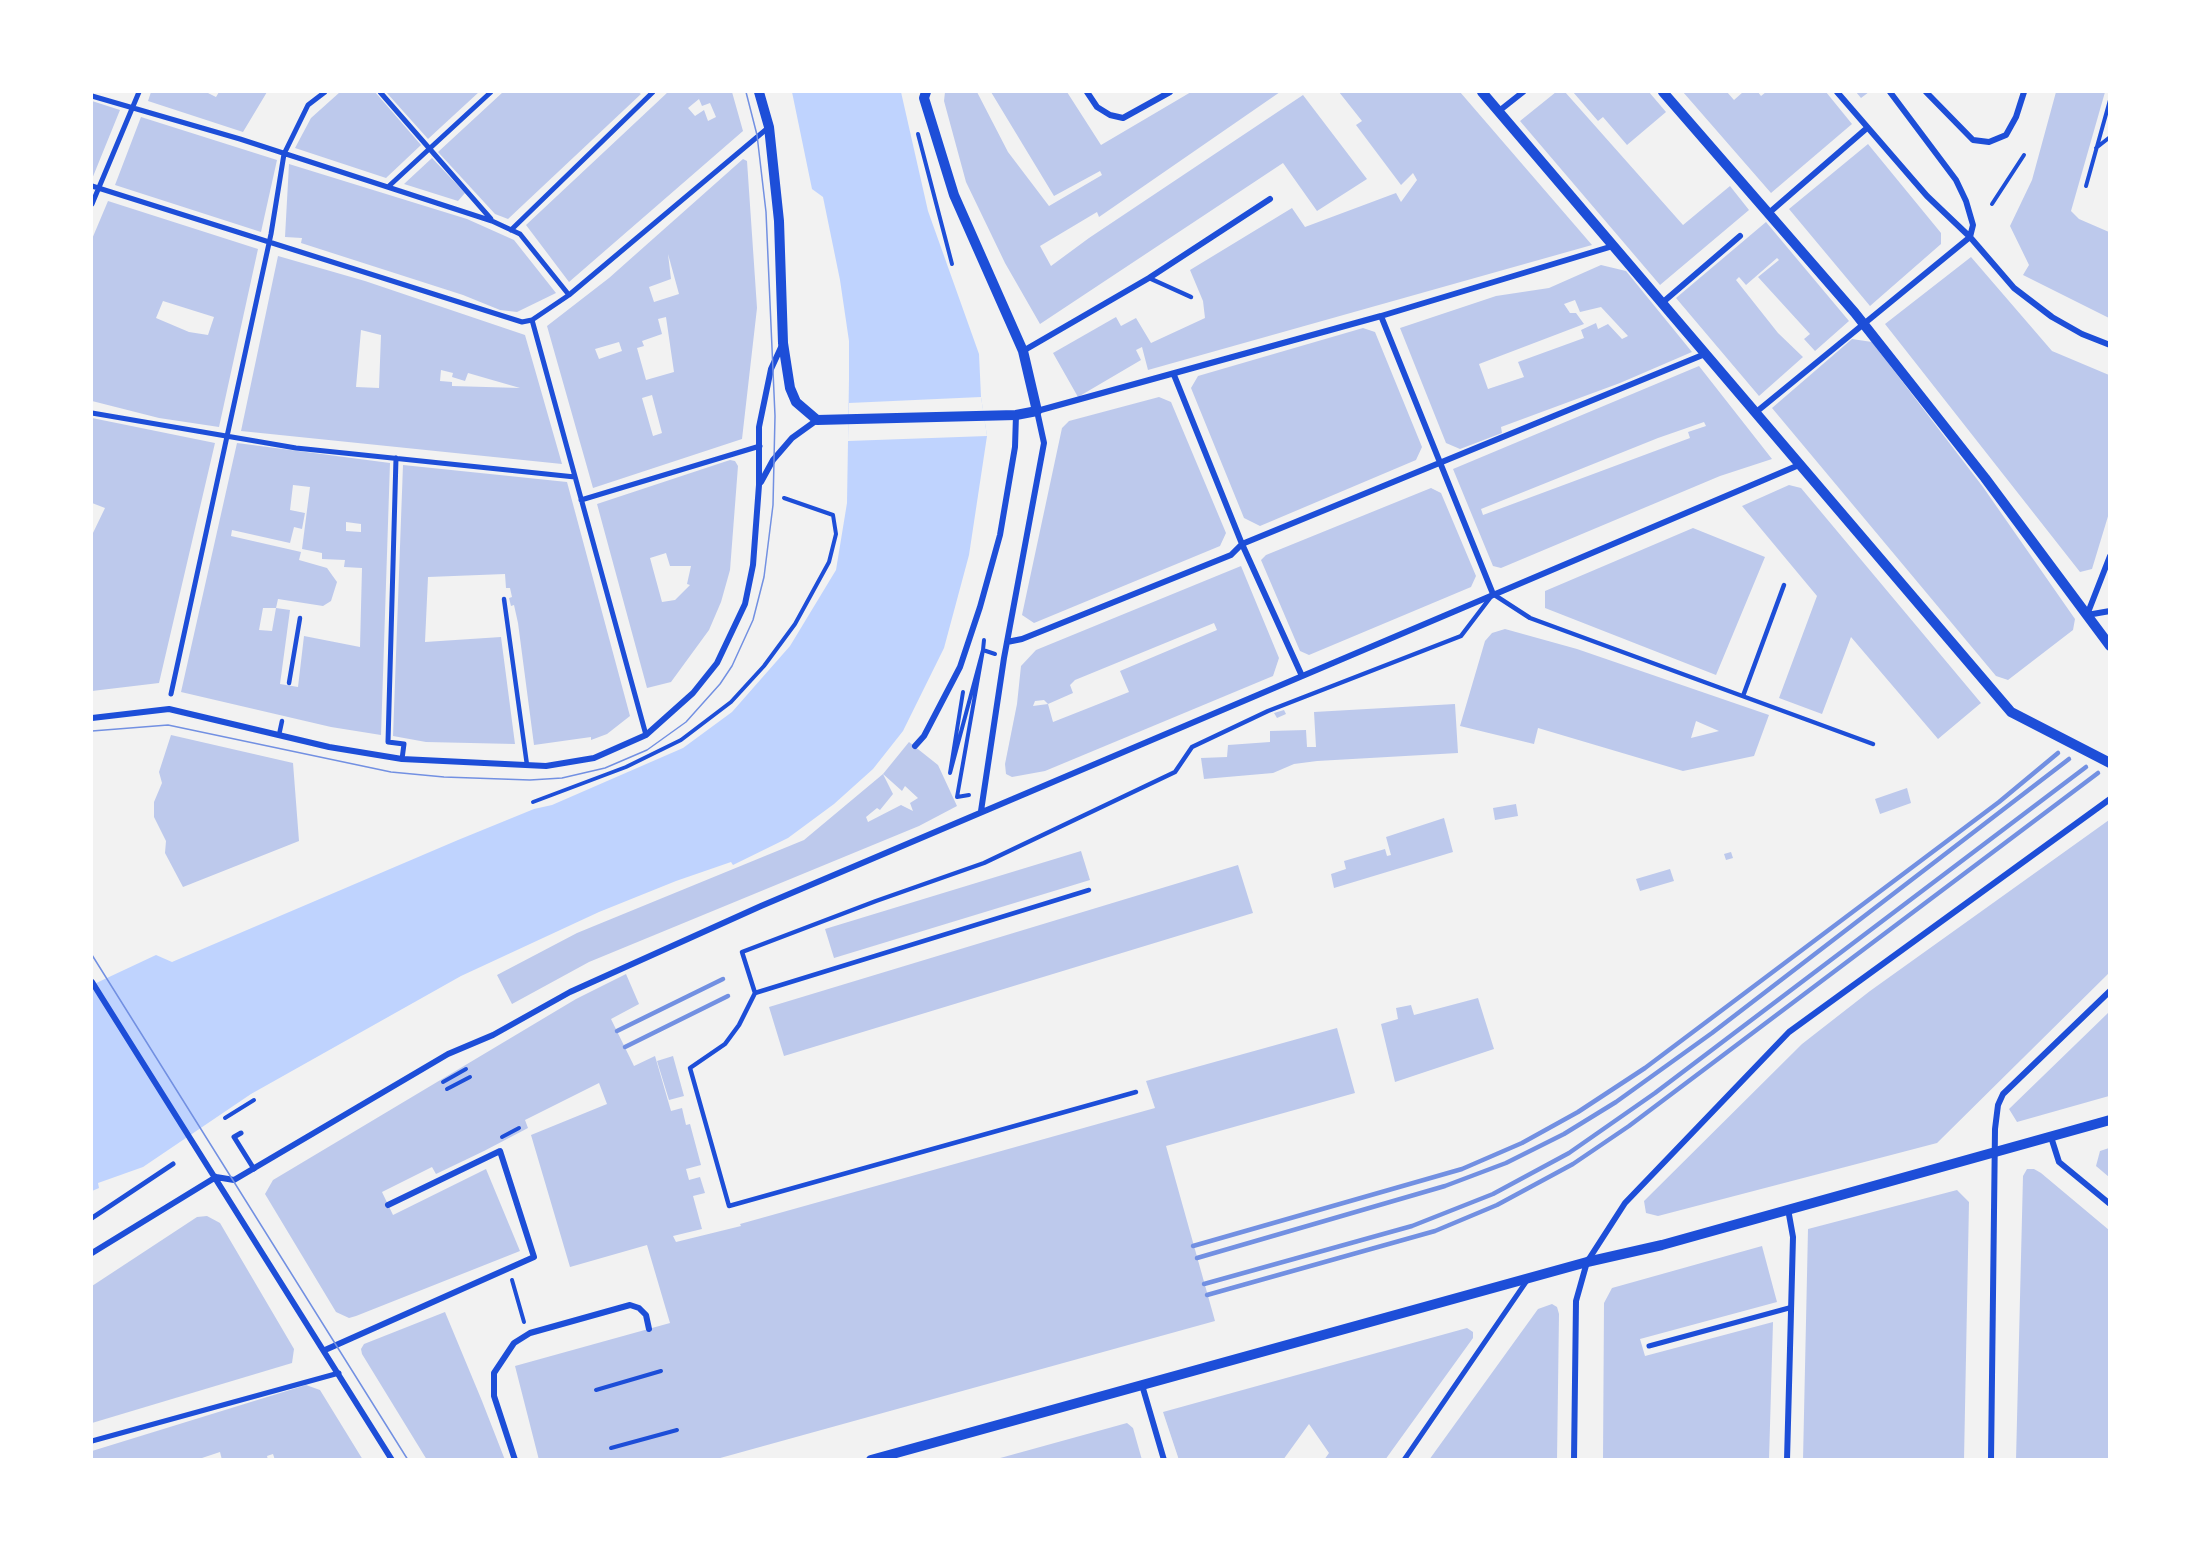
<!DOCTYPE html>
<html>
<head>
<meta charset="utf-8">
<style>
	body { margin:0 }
	#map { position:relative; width:2201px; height:1551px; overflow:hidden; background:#f2f2f2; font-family:Overpass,sans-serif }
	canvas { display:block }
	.frame { position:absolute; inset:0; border:93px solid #fff; pointer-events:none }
</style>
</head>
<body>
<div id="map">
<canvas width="2201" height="1551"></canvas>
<div class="frame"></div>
</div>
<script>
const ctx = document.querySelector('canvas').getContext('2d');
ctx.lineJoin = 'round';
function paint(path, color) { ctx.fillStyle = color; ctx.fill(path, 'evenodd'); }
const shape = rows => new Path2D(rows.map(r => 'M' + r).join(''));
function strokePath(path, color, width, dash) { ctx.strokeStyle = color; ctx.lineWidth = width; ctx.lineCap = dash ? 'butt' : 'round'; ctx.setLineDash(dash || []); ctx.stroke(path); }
const water = shape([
	[792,92,901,92,928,211,979,354,981,397,987,436,969,555,944,648,903,731,873,769,834,804,788,838,733,865,731,862,676,881,599,912,461,976,251,1094,143,1167,98,1183,99,1188,92,1191,92,985,156,955,172,962,458,840,534,809,552,805,683,748,732,712,790,646,836,570,847,503,849,379,849,341,840,280,823,197,812,189]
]);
const pier = shape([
	[981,397,987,436,848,441,849,403]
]);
const building = shape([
	[151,92,206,92,216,97,219,92,267,92,243,132,148,101],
	[340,92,375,92,421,145,386,178,295,148,311,118],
	[386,92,479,92,428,139],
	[503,92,638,92,641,94,508,219,495,214,438,152],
	[668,92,732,92,743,131,569,282,526,225],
	[699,99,702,106,710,103,716,117,708,121,704,110,695,116,688,108],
	[945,92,977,92,1008,152,1049,206,1102,175,1100,171,1054,196,991,92,1067,92,1101,145,1191,92,1280,92,1099,217,1097,212,1040,246,1051,266,1089,238,1303,95,1367,179,1317,211,1283,163,1040,324,1005,263,966,182,944,101],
	[1339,92,1460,92,1592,245,1148,370,1142,347,1136,350,1141,360,1078,397,1053,353,1116,317,1121,326,1136,318,1151,343,1205,318,1203,301,1190,270,1292,208,1305,227,1396,193,1401,202,1417,180,1413,173,1401,185,1356,125,1362,121],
	[1556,92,1565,92,1683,225,1730,186,1749,210,1660,285,1520,121],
	[1573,92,1649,92,1666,112,1627,145,1603,117,1598,121],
	[1683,92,1727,92,1734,100,1743,92,1758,92,1761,96,1766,92,1826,92,1852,124,1771,193],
	[1856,92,1869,92,1861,98],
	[2056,92,2105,92,2071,211,2079,219,2109,232,2109,318,2023,275,2029,265,2010,226,2032,180],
	[92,101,120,110,92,179],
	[141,117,277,160,261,232,115,185],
	[1868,144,1941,233,1941,244,1870,306,1789,209],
	[432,158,465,193,458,201,404,184],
	[743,159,747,161,757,308,742,439,593,488,547,326,609,278],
	[668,254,679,294,654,302,649,287,671,279],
	[666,317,674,372,646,380,637,348,644,346,642,341,662,334,658,319],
	[619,342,622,351,599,359,595,349],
	[652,395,662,433,653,436,642,398],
	[289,164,467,219,514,240,556,293,517,312,500,310,463,295,301,243,302,238,285,237],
	[108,201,258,249,219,427,159,418,92,401,92,239],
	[163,301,214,317,208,335,189,332,156,318],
	[1766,222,1849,321,1815,351,1804,339,1810,334,1758,277,1779,260,1777,258,1746,285,1739,277,1736,280,1778,333,1803,357,1759,396,1676,298],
	[278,256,365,281,525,335,562,464,241,431],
	[361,330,381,335,379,388,356,387],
	[441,370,453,373,452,377,465,381,468,373,520,388,452,386,452,382,440,381],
	[1971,257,2052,351,2109,375,2109,513,2092,569,2080,572,1885,324],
	[1601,265,1626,271,1692,352,1620,383,1501,427,1502,433,1460,449,1446,443,1400,328,1496,296,1549,288],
	[1575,300,1580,312,1601,307,1628,336,1622,339,1608,324,1598,329,1596,323,1581,330,1584,338,1518,362,1524,377,1488,389,1479,364,1584,324,1576,313,1570,313,1564,304],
	[1363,328,1375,332,1422,447,1416,460,1260,526,1244,518,1191,388,1198,376],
	[1852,339,1872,342,1983,487,2075,619,2073,630,2008,680,1996,676,1772,408],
	[1699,366,1772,459,1720,476,1501,568,1493,566,1453,469],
	[1704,422,1706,426,1688,432,1690,438,1483,515,1481,509,1658,438],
	[1159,397,1171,402,1226,533,1220,546,1034,623,1022,615,1062,428,1069,421],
	[92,418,215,443,159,683,92,691,92,535,105,508,92,503],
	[237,443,390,463,381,735,331,727,181,692],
	[293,485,310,487,302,549,322,553,322,559,345,560,344,567,362,568,360,647,304,636,298,687,280,684,290,610,276,608,278,599,323,606,331,601,337,582,327,568,299,560,301,552,231,536,232,530,290,543,294,527,302,529,305,513,290,510],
	[346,522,361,524,361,532,346,531],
	[263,608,276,608,272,631,259,630],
	[730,460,735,461,738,466,730,570,721,602,709,630,671,682,647,688,597,504],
	[666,553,670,566,691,566,687,584,690,585,675,600,662,602,650,558],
	[403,465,567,482,630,716,607,734,591,740,591,737,534,745,518,623,514,605,511,606,509,598,512,597,510,588,506,588,505,574,428,577,425,642,501,637,515,744,426,742,393,736],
	[1789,485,1801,488,1981,703,1938,739,1851,637,1822,714,1779,698,1817,596,1742,506],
	[1431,488,1441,493,1476,576,1471,587,1309,655,1300,651,1261,560,1266,555],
	[1693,528,1765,557,1716,675,1545,608,1545,591],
	[1241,566,1279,658,1273,676,1045,771,1012,777,1006,774,1005,764,1017,704,1021,666,1036,650],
	[1214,623,1217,630,1120,671,1129,692,1053,722,1048,704,1073,693,1070,685,1075,680],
	[1044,700,1048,704,1033,706,1035,701],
	[1505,629,1577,649,1769,715,1754,756,1683,771,1538,728,1534,744,1460,726,1485,641,1492,633],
	[1696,721,1719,731,1691,738],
	[1455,704,1458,753,1317,761,1294,764,1273,773,1204,779,1201,758,1227,757,1228,745,1270,742,1270,731,1306,730,1307,747,1316,747,1314,712],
	[1284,710,1286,714,1277,718,1274,713],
	[171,735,293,763,299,841,183,887,165,853,166,841,154,817,154,802,162,783,159,772],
	[909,742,938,765,957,806,919,826,589,962,512,1004,497,975,577,933,804,840,883,774],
	[883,774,902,791,905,786,918,798,910,803,913,811,901,805,868,822,866,817,877,808,880,810,893,794],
	[1907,788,1911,803,1880,814,1875,799],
	[1516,804,1518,816,1495,820,1493,808],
	[1444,818,1453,852,1334,888,1331,874,1346,869,1344,861,1385,849,1387,856,1391,855,1386,837],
	[2109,820,2109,973,1937,1143,1658,1216,1646,1213,1644,1201,1802,1044,1870,991],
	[1081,851,1090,880,834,958,825,929],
	[1731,852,1733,858,1726,860,1724,854],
	[1238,865,1253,913,784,1056,769,1007],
	[1670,869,1674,881,1640,891,1636,879],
	[626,974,639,1004,611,1019,634,1066,655,1056,671,1111,682,1108,686,1125,690,1124,701,1165,686,1169,689,1180,700,1177,705,1193,693,1196,702,1229,673,1236,676,1242,741,1226,740,1224,1155,1108,1146,1081,1337,1028,1355,1093,1166,1146,1215,1321,713,1460,539,1460,515,1366,670,1323,647,1245,570,1267,531,1135,607,1104,599,1083,525,1120,528,1128,484,1151,436,1174,432,1167,382,1192,393,1215,486,1169,520,1251,356,1316,349,1318,336,1312,265,1194,273,1180,576,999],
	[1478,998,1494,1049,1395,1082,1381,1024,1398,1019,1396,1008,1411,1005,1414,1015],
	[2109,1012,2109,1096,2017,1122,2009,1109],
	[673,1056,684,1096,669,1100,657,1061],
	[2109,1148,2109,1177,2096,1166,2100,1151],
	[2027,1169,2034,1169,2041,1173,2109,1230,2109,1460,2016,1460,2023,1176],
	[1957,1190,1969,1202,1964,1460,1803,1460,1808,1229],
	[207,1216,220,1223,294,1349,292,1363,92,1423,92,1286,197,1217],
	[1762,1246,1777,1302,1640,1339,1645,1356,1773,1322,1769,1460,1603,1460,1604,1303,1612,1288],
	[1552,1304,1557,1307,1559,1314,1557,1460,1429,1460,1538,1309],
	[445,1312,482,1401,505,1460,427,1460,362,1354,361,1349,364,1344],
	[1467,1328,1473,1332,1473,1338,1385,1460,1324,1460,1329,1453,1309,1424,1283,1460,1179,1460,1163,1412],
	[306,1385,320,1390,363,1460,275,1460,273,1454,267,1456,268,1460,222,1460,220,1452,196,1460,92,1460,92,1451],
	[1127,1423,1133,1428,1142,1460,993,1460]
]);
const path = shape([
	[918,134,952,264],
	[2096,148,2110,137],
	[2086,186,2110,100],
	[1992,204,2024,155],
	[984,640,983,650,995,654],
	[963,692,950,773,983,650,957,797,969,795],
	[533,802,626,767,681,740,731,702,764,666,795,624,829,562,836,534,833,515,784,498],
	[443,1082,466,1069],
	[447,1089,470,1077],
	[225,1118,254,1100],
	[502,1137,519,1128],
	[512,1280,524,1322],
	[596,1390,661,1371],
	[611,1448,677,1430]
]);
const service = shape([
	[1149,278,1191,297],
	[504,599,527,765],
	[289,683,300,618],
	[1743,696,1784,585],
	[279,735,282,721],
	[755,993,1089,890],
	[1136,1092,729,1206,690,1068,725,1044,739,1025,755,993,742,952,876,901,984,863,1175,772,1192,747,1268,711,1461,636,1493,594,1530,618,1873,744]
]);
const pedestrian = shape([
	[380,92,491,219],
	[92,96,240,139,492,221,520,234,569,295],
	[92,186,522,322,532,320,569,295,769,127],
	[389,186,491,92],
	[92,204,139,92],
	[511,230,653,92],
	[532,320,646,735],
	[92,413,296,448,575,477],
	[396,458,388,742,404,744,402,759],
	[581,500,760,446],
	[171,694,271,234,284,154,308,105,325,92],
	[241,1133,234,1137,254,1169],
	[92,1218,173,1164],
	[1649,1346,1789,1308],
	[92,1441,339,1373],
	[1404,1460,1528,1279]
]);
const minor = shape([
	[1087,92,1097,107,1110,115,1123,118,1170,92],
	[1837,92,1927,196,1970,237,2014,288,2052,317,2082,334,2110,345],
	[1890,92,1956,180,1966,201,1973,225,1970,237],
	[1926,92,1973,140,1989,142,2006,135,2016,117,2024,92],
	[1499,111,1523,92],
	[1770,212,1867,128],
	[1662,303,1740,236],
	[1381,316,1493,594],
	[1023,351,1149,278,1270,199],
	[1174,375,1242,544,1302,676],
	[1755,413,1970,237],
	[761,482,773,460,792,438,817,420],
	[2087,615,2110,556],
	[2087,615,2110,611],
	[1007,642,1022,639,1231,555,1242,544,1705,354],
	[92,718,169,709,329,747,402,759,546,766,594,758,646,735,693,693,717,663,745,604,753,565,759,485,759,427,771,369,783,343],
	[915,746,924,736,960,667,980,607,1000,535,1015,447,1016,415],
	[981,811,1004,658,1044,443,1037,411,1381,316,1613,246],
	[92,982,392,1460],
	[2051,1137,2059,1162,2110,1204],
	[216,1177,234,1180,448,1054,493,1035,570,992,761,906,1799,465],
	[92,1253,216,1177],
	[325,1350,534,1257,500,1151,388,1205],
	[1142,1385,1164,1460],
	[515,1460,494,1396,494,1373,514,1343,530,1333,630,1305,639,1308,646,1315,649,1329],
	[1574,1460,1576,1301,1587,1262,1625,1203,1789,1032,2110,799],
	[1787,1460,1793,1237,1788,1209],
	[1991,1460,1995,1129,1998,1105,2003,1094,2110,991]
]);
const tertiary = shape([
	[759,92,769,127,779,221,783,343,790,388,796,402,817,420,1016,415,1037,411,1023,351,954,195,924,98,926,92],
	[1482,92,2011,712,2110,763],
	[1663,92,1855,313,1985,478,2110,646],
	[871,1460,1587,1262,1662,1245,2110,1120]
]);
const tram = shape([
	[92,731,168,725,391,772,444,777,530,780,562,778,605,768,647,750,686,722,720,684,732,666,753,620,764,577,773,505,775,416,766,212,757,135,746,92],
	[92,955,408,1460]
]);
const rail = shape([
	[617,1031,723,979],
	[625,1047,728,996],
	[1193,1246,1462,1169,1522,1143,1578,1112,1645,1068,1999,802,2058,753],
	[1197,1258,1445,1186,1506,1163,1564,1134,1616,1102,1712,1033,2069,759],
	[1204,1284,1412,1226,1493,1194,1569,1153,1655,1093,2086,767],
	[1207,1295,1435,1231,1497,1205,1573,1164,1629,1126,2098,773]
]);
paint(water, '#bfd3fe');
paint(pier, '#f2f2f2');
paint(building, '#bdc9ec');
strokePath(path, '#1d4ed8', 4);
strokePath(service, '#1d4ed8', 4.5);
strokePath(pedestrian, '#1d4ed8', 5);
strokePath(minor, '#1d4ed8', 6);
strokePath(tertiary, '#1d4ed8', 10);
strokePath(tram, '#7290e2', 1.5);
strokePath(rail, '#7290e2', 4.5);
</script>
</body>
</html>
